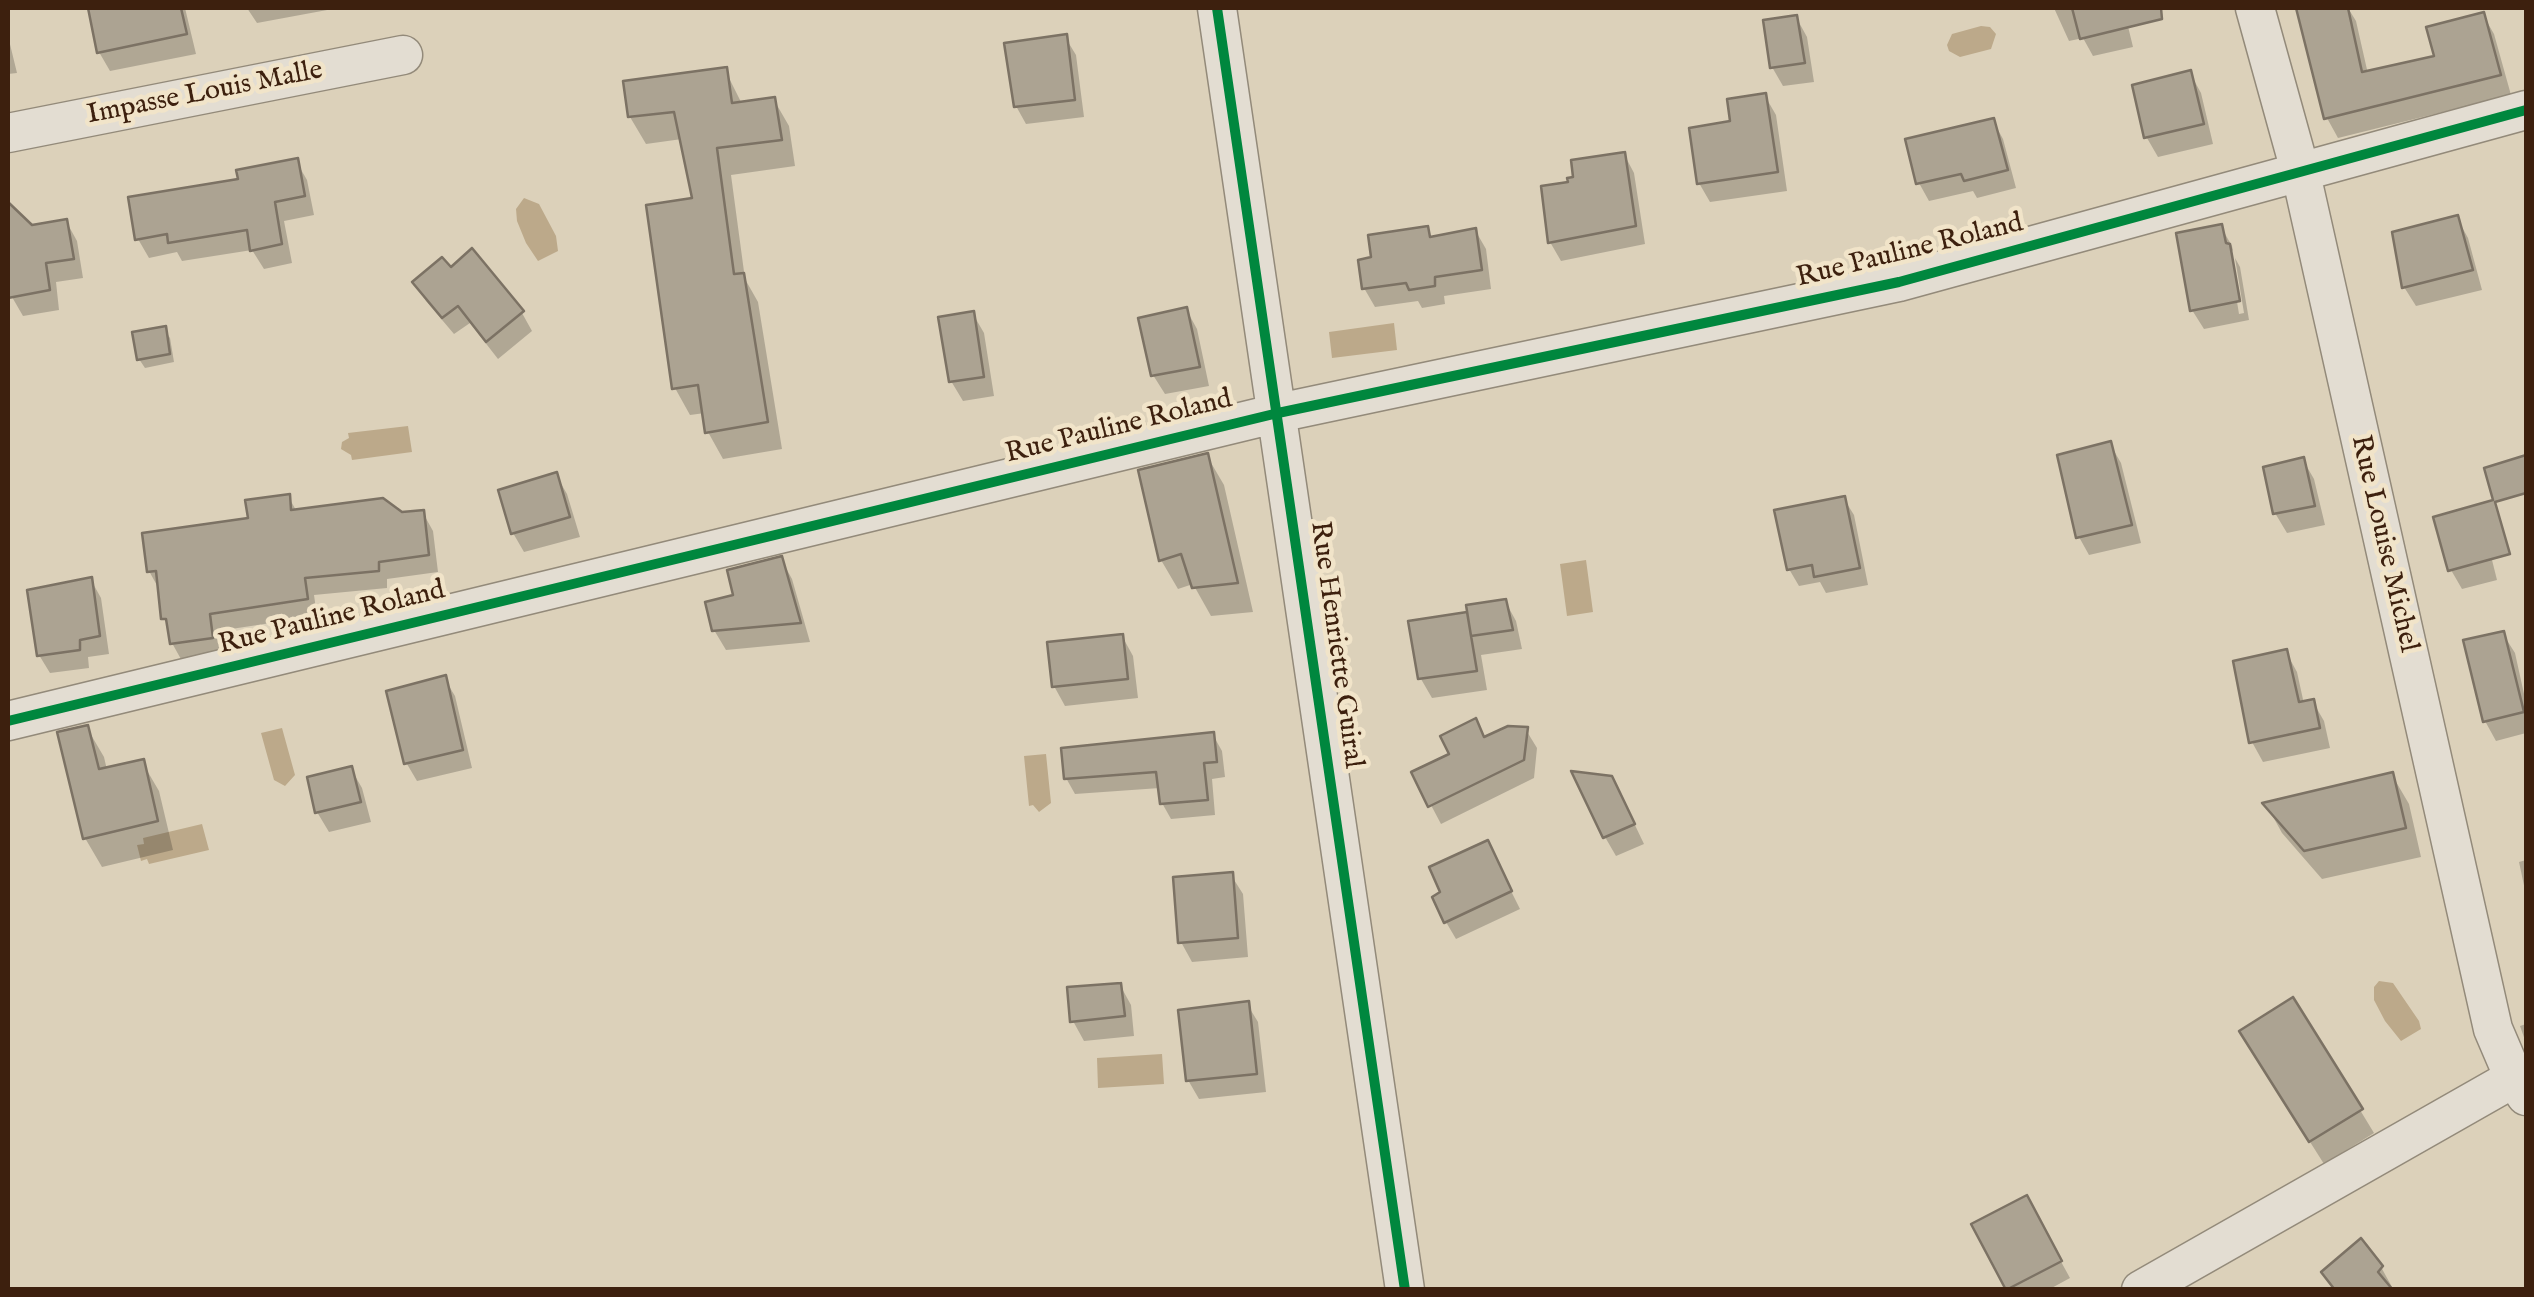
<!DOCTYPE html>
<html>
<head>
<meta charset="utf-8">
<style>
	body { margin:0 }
	#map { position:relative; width:2534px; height:1297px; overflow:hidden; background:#dcd1ba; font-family:"IM FELL English",serif }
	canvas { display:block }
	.frame { position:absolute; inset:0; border:10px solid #3d200e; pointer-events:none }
</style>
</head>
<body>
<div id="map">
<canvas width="2534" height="1297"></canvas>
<div class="frame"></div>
</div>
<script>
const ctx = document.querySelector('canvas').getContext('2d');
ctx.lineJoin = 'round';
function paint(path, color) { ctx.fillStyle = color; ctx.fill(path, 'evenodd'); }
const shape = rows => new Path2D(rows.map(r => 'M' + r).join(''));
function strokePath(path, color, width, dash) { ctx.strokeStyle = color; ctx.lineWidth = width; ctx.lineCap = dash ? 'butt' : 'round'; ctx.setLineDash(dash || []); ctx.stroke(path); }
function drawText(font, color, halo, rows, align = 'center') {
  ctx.font = font + ' "IM FELL English",serif'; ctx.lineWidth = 9; ctx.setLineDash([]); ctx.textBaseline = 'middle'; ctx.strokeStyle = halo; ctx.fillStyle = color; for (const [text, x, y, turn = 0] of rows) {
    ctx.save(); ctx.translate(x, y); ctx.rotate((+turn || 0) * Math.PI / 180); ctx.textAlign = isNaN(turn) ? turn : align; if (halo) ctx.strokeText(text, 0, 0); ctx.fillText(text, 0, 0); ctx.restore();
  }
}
const water = shape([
	[1981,26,1990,27,1996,34,1991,49,1960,57,1949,51,1947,45,1952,34],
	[524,198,539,204,556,236,558,251,538,261,526,243,517,221,516,209],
	[1394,323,1397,350,1332,358,1329,332],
	[408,426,412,452,352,460,351,455,341,449,342,442,349,438,348,433],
	[1586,560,1593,612,1567,616,1560,564],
	[282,728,295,775,285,786,274,780,261,733],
	[1046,754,1051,803,1039,812,1033,805,1029,806,1024,756],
	[202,824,209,850,149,864,147,859,141,861,137,845,144,844,143,838],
	[2379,981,2393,983,2419,1021,2421,1029,2401,1041,2385,1021,2374,1000,2374,987],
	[1162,1054,1164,1084,1098,1088,1097,1058]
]);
const shadow = shape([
	[91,8,185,8,196,54,110,71,99,52],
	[247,8,338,8,257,23],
	[2054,8,2130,8,2131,12,2125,14,2133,47,2093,56,2083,38,2069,41],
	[2320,8,2348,8,2356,21,2368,74,2437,57,2483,15,2494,34,2511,95,2338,138,2327,118,2300,12],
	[1796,17,1807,37,1814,82,1783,86,1772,67],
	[8,36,17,73,8,74],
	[1065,37,1076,55,1084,117,1026,124,1016,106],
	[725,70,742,104,774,100,789,126,795,166,731,175,745,279,758,302,782,449,723,459,708,432,705,413,690,415,675,388,695,200,682,139,646,144,630,117],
	[2190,73,2201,93,2213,144,2158,157,2147,138,2135,87],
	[1765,96,1776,115,1787,191,1710,202,1699,183,1733,123],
	[1993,121,2003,139,2016,188,1977,198,1973,191,1929,201,1919,183],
	[1624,154,1634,173,1645,244,1561,261,1550,242,1571,184],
	[296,161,307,180,314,215,284,221,292,263,264,269,252,250,182,261,177,252,149,258,138,239,241,181],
	[15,212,31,227,66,221,77,241,83,278,56,282,59,310,23,316,12,297,8,271,8,213],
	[2457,218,2468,238,2482,290,2416,306,2404,287],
	[2221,227,2232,246,2233,251,2228,246,2239,314,2244,313,2235,258,2240,267,2249,320,2204,329,2192,310],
	[1427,229,1432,239,1475,230,1486,249,1491,289,1444,296,1445,304,1422,308,1418,301,1375,307,1364,288,1374,259],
	[472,252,522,313,532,331,498,359,470,323,454,334,426,301,415,283,451,271],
	[1186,309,1197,329,1209,386,1165,394,1153,375],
	[973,314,984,333,994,396,963,401,951,381],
	[164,329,170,338,174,362,145,368,139,359],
	[2110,444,2121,463,2141,543,2089,555,2079,537],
	[1207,456,1224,485,1253,612,1211,616,1193,584,1178,589,1161,560],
	[2303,460,2314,479,2325,525,2287,533,2275,513],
	[556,475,567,494,580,537,524,552,513,533],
	[288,496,297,512,423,513,433,531,438,572,387,579,387,588,314,595,317,616,218,631,222,655,182,661,172,643,159,589,149,571,250,520],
	[1844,499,1854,515,1868,585,1826,593,1820,582,1799,586,1789,569],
	[2484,528,2497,580,2462,589,2451,570],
	[781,559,792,579,810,642,726,650,714,630,736,597],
	[91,580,101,598,109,654,88,657,89,668,50,673,39,655],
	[1505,601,1516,621,1522,649,1481,655,1487,690,1432,698,1421,679,1466,615,1472,625],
	[2503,634,2515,653,2526,703,2526,733,2496,741,2485,721],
	[1122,636,1133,656,1138,698,1065,706,1054,686],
	[2286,652,2297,672,2304,704,2313,702,2324,721,2330,748,2263,762,2252,742],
	[444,678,455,696,472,768,417,781,407,764,389,692],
	[1475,721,1486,739,1526,730,1537,748,1534,778,1441,824,1414,773,1452,755],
	[87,728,104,757,107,770,142,762,159,791,173,850,102,867,85,838],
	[1213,735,1222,751,1225,777,1212,779,1215,815,1171,819,1162,803,1160,788,1075,794,1066,778],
	[351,769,362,788,371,822,329,832,317,812],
	[2392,775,2409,804,2421,857,2322,879,2282,833,2266,804],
	[1622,798,1644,844,1616,856,1605,837],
	[2526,860,2526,895,2519,862],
	[1496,861,1520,909,1456,939,1446,922,1443,893],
	[1231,875,1243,894,1248,957,1192,962,1181,942],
	[1120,985,1131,1005,1134,1036,1084,1041,1073,1021],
	[1247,1004,1258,1022,1266,1092,1199,1099,1188,1080],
	[2526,1024,2526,1043,2520,1026],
	[2255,1055,2360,1110,2374,1133,2324,1164],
	[2026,1198,2070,1278,2048,1290,2009,1290,1975,1225],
	[2381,1267,2392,1287,2390,1290,2334,1290,2324,1272]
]);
const building = shape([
	[88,8,181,8,187,34,97,53,88,8],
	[2072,8,2161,8,2162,19,2080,39,2072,8],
	[2296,8,2348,8,2362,72,2434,56,2426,27,2484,12,2501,75,2324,119,2296,8],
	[1797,15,1805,63,1770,68,1763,20,1797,15],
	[1067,34,1075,100,1014,107,1004,43,1067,34],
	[727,67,732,103,775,97,782,140,717,148,734,274,744,273,768,422,705,433,698,385,672,389,646,205,692,198,674,112,628,117,623,81,727,67],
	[2191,70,2204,124,2144,138,2132,85,2191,70],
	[1766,93,1778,172,1697,184,1689,128,1730,121,1727,99,1766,93],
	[1994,118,2008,170,1964,181,1961,174,1916,184,1905,139,1994,118],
	[1625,152,1636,226,1548,243,1541,186,1568,182,1567,178,1573,177,1571,160,1625,152],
	[298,158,305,196,275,202,282,244,250,251,247,230,168,243,167,234,135,240,128,197,238,179,236,170,298,158],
	[8,202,32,225,67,219,74,259,46,263,50,290,8,298,8,202],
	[2458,215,2473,270,2402,288,2392,232,2458,215],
	[2222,224,2226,243,2230,244,2240,301,2190,311,2176,233,2222,224],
	[1428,226,1430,237,1476,228,1482,270,1435,277,1435,286,1409,290,1406,283,1362,289,1358,260,1371,257,1368,235,1428,226],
	[472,248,524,311,486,342,458,306,442,318,412,282,442,257,451,267,472,248],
	[1187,307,1200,367,1151,376,1138,318,1187,307],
	[974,311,984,377,949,382,938,317,974,311],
	[166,326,170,354,137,360,132,332,166,326],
	[2111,441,2132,525,2076,538,2057,455,2111,441],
	[1208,453,1238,583,1192,588,1181,554,1159,561,1138,470,1208,453],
	[2526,455,2526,493,2495,502,2510,554,2448,571,2433,517,2493,500,2484,468,2526,455],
	[2304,457,2315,506,2273,514,2263,467,2304,457],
	[557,472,570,517,511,534,498,490,557,472],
	[290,494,291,510,383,498,402,512,424,510,429,555,379,562,379,571,305,578,308,599,210,614,213,638,170,644,166,619,161,619,156,571,147,572,142,533,248,518,245,500,290,494],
	[1845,496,1860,568,1814,577,1812,565,1787,570,1774,510,1845,496],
	[782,556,801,623,712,631,705,602,733,595,727,570,782,556],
	[92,577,100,636,80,640,80,650,37,656,27,590,92,577],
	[1506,599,1513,630,1471,636,1466,605,1506,599],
	[1467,612,1477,671,1418,679,1408,621,1467,612],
	[2504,631,2524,712,2483,722,2463,640,2504,631],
	[1123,634,1128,679,1052,687,1047,642,1123,634],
	[2287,649,2299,702,2314,699,2320,728,2249,743,2233,661,2287,649],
	[446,675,463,750,404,764,386,691,446,675],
	[1476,718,1484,737,1508,726,1528,727,1524,760,1428,807,1411,772,1449,754,1440,736,1476,718],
	[88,725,99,769,144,759,158,821,83,839,57,732,88,725],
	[1214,732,1217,762,1204,763,1208,800,1160,804,1156,772,1064,779,1061,748,1214,732],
	[352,766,361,802,315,813,307,777,352,766],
	[1571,771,1612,776,1635,824,1603,838,1571,771],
	[2393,772,2406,828,2304,851,2262,803,2393,772],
	[1488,840,1512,891,1444,923,1432,897,1440,892,1429,867,1488,840],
	[1233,872,1238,938,1178,943,1173,877,1233,872],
	[1121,983,1125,1016,1070,1022,1067,987,1121,983],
	[2293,997,2363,1109,2309,1142,2239,1031,2293,997],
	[1249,1001,1257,1074,1186,1081,1178,1010,1249,1001],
	[2027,1195,2062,1261,2006,1290,1971,1224,2027,1195],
	[2361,1238,2383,1266,2378,1272,2393,1290,2335,1290,2321,1272,2361,1238]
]);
const minor = shape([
	[1217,8,1405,1290],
	[2255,8,2301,174,2493,1029,2514,1078,2526,1096],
	[8,133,403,55],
	[8,721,1278,413,1899,282,2526,110],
	[2141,1290,2514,1078]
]);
const cycleway = shape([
	[1217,8,1405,1290],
	[8,721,1278,413,1899,282,2526,110]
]);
const streetNames = [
	["Impasse Louis Malle",205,94,-11],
	["Rue Pauline Roland",1910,252,-14],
	["Rue Pauline Roland",1119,428,-14],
	["Rue Louise Michel",2383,544,77],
	["Rue Pauline Roland",332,619,-14],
	["Rue Henriette Guiral",1335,645,82]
];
paint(water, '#bca98a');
paint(shadow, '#0003');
paint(building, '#aca392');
strokePath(building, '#7c7264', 2.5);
strokePath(minor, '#938a7a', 41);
strokePath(minor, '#e3ddd2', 38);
strokePath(cycleway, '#00873e', 10);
drawText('28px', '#3d200e', '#f1e4c9', streetNames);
</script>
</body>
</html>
